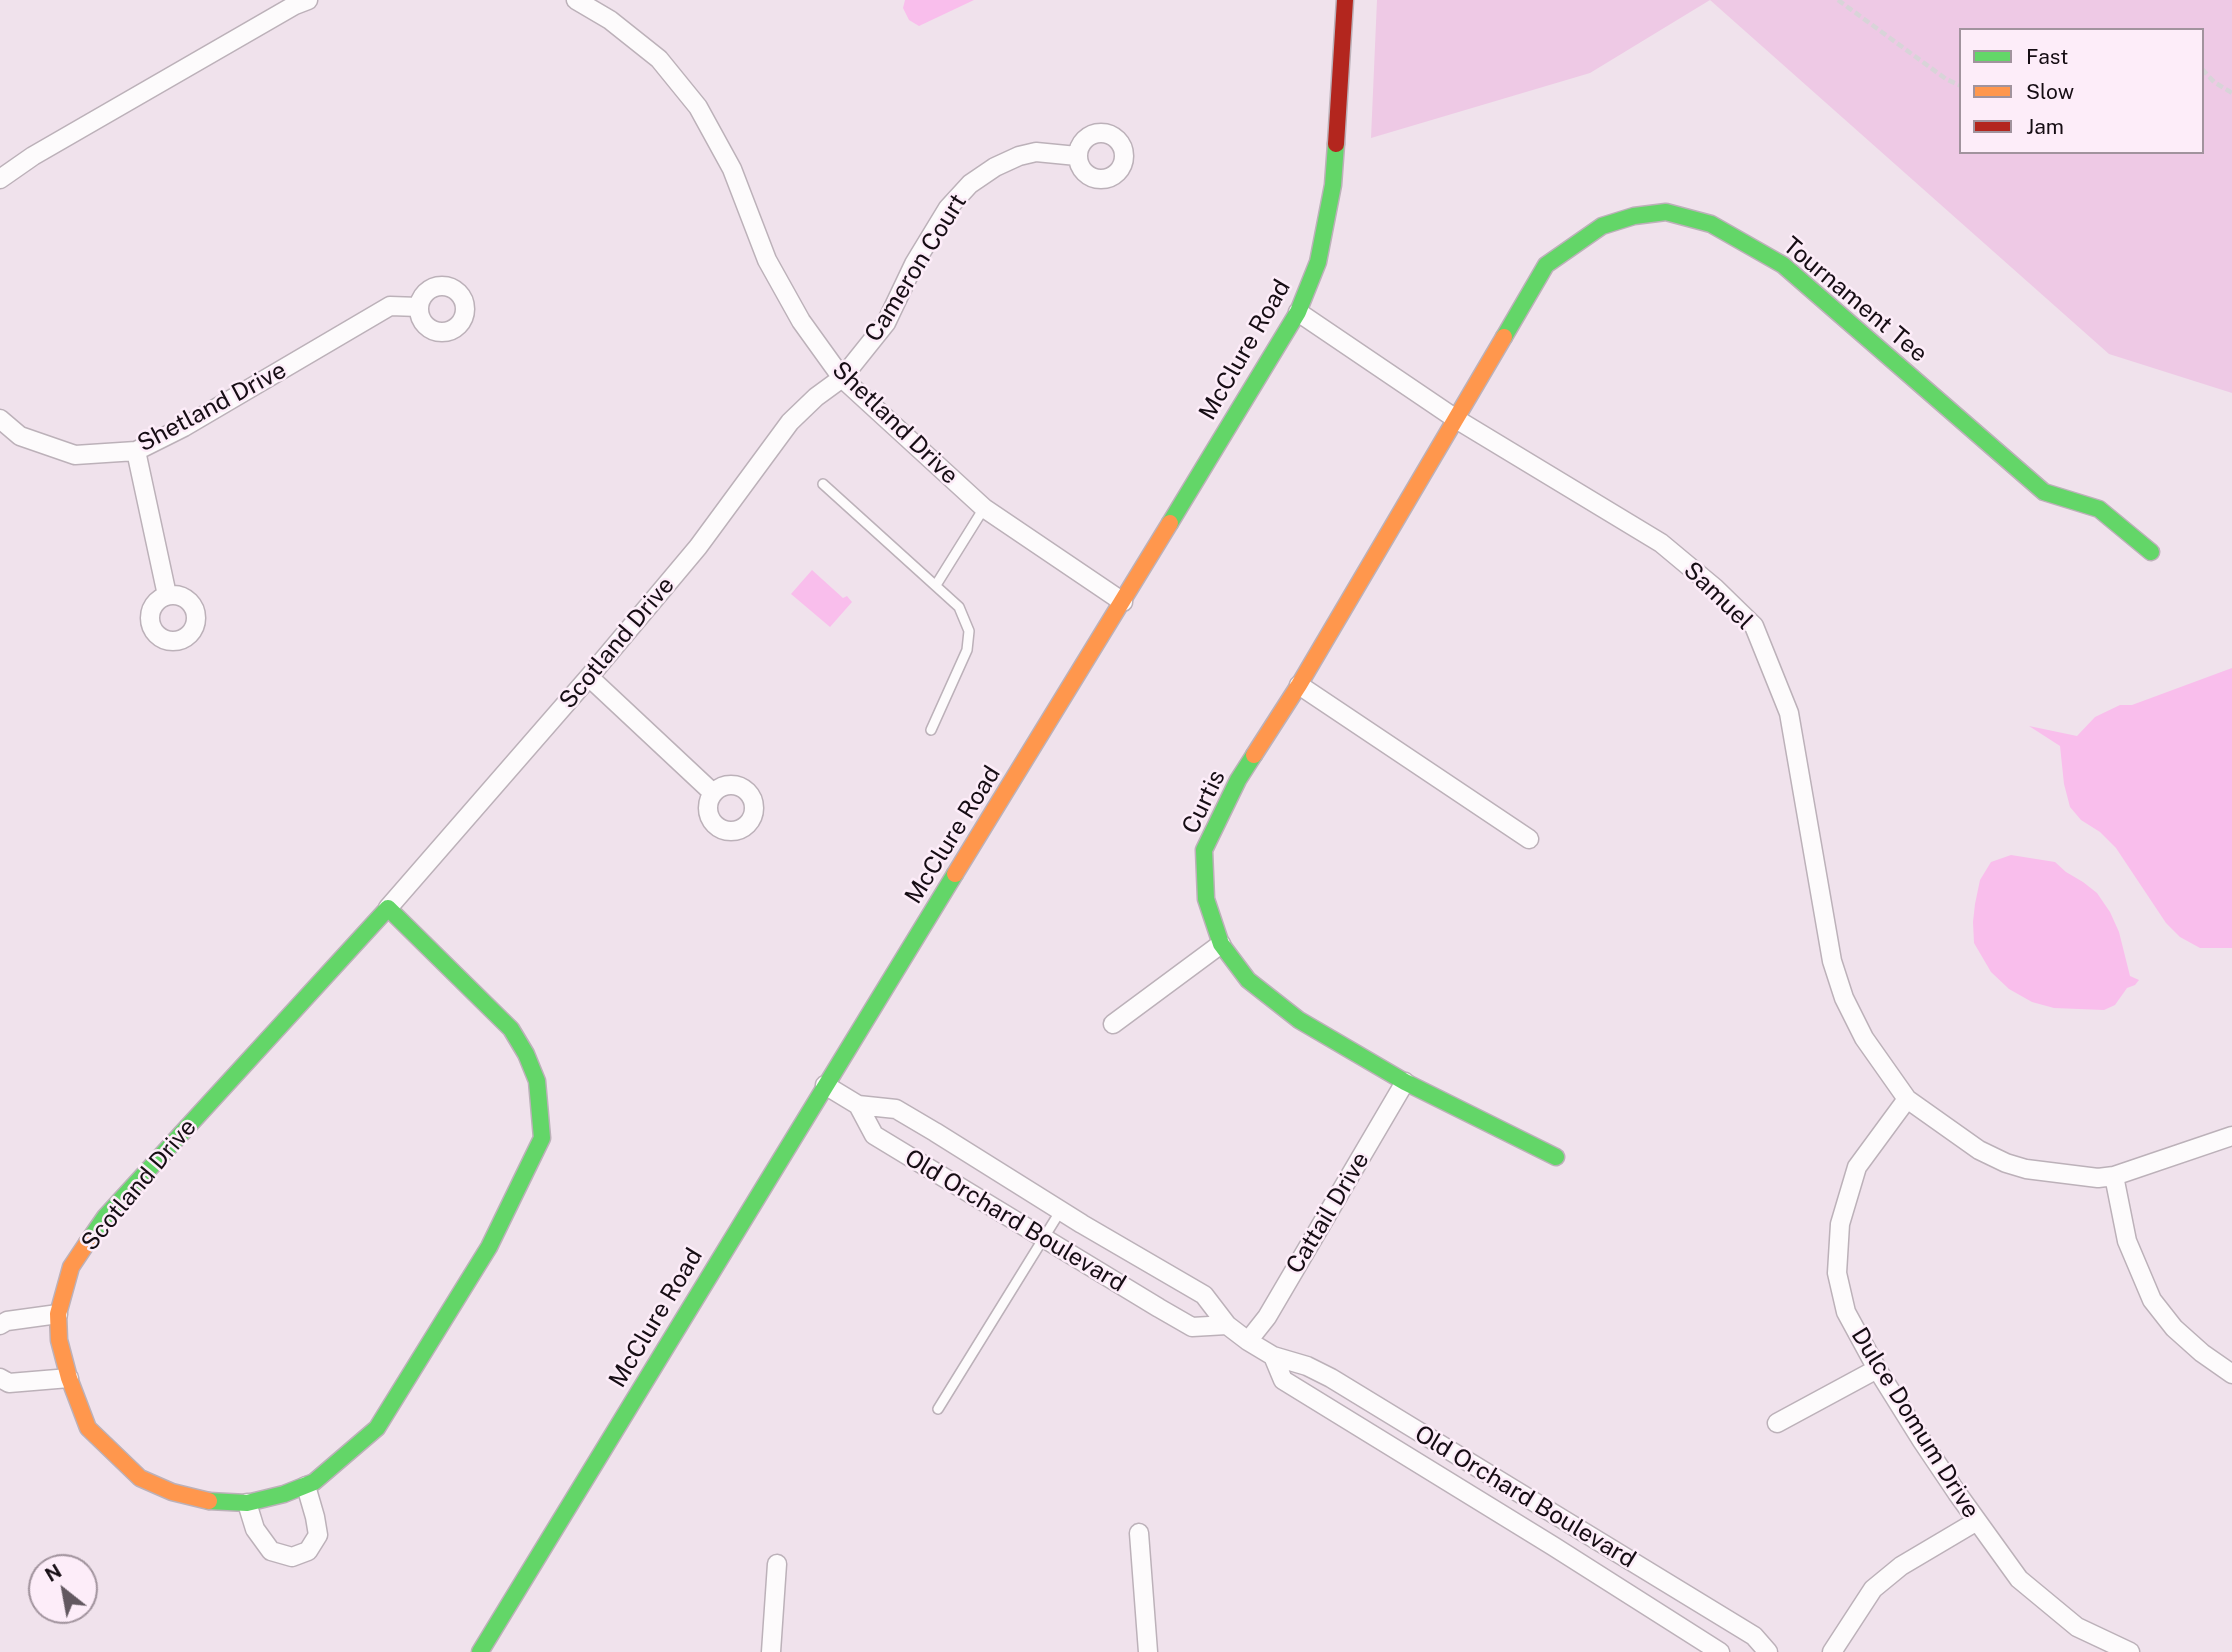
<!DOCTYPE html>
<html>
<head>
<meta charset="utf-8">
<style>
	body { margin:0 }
	#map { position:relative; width:2232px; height:1652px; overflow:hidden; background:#f0e2ec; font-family:"Public Sans",sans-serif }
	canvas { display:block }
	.legend { position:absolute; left:1959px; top:28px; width:245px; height:126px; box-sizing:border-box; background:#fdedf9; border:2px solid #a1939d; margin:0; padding:9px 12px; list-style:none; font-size:21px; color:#160d14 }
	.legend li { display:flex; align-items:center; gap:14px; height:35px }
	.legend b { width:35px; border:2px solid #a1939d }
	.north { position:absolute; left:28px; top:1554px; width:70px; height:70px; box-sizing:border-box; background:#fdedf9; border:2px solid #a1939d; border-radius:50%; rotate:329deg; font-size:19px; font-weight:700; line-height:28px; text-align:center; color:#160d14 }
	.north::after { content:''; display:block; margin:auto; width:24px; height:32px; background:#625860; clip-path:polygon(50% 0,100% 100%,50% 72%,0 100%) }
</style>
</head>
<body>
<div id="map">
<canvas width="2232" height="1652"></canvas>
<ul class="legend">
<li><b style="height:9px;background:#63d668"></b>Fast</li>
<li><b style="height:9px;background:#ff974d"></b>Slow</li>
<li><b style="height:9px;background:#b3261e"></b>Jam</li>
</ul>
<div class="north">N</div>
</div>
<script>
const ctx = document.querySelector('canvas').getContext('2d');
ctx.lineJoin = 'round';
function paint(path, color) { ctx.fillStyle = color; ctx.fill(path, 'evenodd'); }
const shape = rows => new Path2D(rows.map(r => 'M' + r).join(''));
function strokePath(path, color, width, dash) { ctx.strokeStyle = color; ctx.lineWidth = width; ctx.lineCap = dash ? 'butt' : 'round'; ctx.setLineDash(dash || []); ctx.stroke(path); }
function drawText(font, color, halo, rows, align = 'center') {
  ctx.font = font + ' "Public Sans",sans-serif'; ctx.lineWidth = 5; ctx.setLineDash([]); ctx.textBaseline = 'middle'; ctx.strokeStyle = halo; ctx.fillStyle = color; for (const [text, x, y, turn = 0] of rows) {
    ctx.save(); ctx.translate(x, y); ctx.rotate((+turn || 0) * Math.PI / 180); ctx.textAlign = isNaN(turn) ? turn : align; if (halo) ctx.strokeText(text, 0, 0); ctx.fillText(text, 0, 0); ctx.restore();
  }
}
const green = shape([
	[1377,0,2232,0,2232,393,2109,354,1710,0,1590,73,1371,138],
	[1961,30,2202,30,2202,152,1961,152]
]);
const water = shape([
	[905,0,974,0,919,26,909,20,903,8],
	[812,570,843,598,847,596,852,602,830,627,791,594],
	[2232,668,2232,948,2200,948,2180,937,2166,923,2116,848,2100,832,2081,820,2070,807,2064,784,2060,746,2029,726,2077,736,2095,717,2120,705,2132,705],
	[2011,855,2055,862,2066,872,2083,882,2097,893,2110,912,2119,932,2130,976,2139,980,2135,985,2127,988,2115,1005,2104,1010,2054,1008,2032,1002,2009,989,1991,972,1974,943,1973,922,1975,904,1980,880,1991,862]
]);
const path = shape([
	[1838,0,1946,79,1961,86],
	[2202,69,2214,82,2232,93]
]);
const lane = shape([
	[823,484,959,607,969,631,967,650,931,730],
	[936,585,984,508],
	[938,1409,1061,1210]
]);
const street = shape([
	[576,0,610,20,659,59,698,107,732,169,767,260,801,321,842,378,984,508,1123,602],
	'1078 156a23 23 0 1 1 46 0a23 23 0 1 1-46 0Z',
	[0,179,33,156,295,5,308,0],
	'419 309a23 23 0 1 1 46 0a23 23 0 1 1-46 0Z',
	[1298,312,1456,419,1661,543,1715,588,1754,626,1789,713,1832,961,1844,998,1864,1038,1907,1099,1979,1150,2006,1163,2026,1169,2098,1178,2114,1176,2232,1136],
	[0,419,20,436,75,455,136,451,184,427,390,306,419,307],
	[136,451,167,595],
	'150 618a23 23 0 1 1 46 0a23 23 0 1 1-46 0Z',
	[589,677,713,793],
	[1299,685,1529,839],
	'708 808a23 23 0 1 1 46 0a23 23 0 1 1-46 0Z',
	[388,908,589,677,698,547,790,422,816,397,842,378,886,323,914,264,948,208,970,184,995,167,1019,156,1036,152,1077,156],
	[1113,1024,1221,944],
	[825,1085,858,1105,896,1109,935,1132,1082,1224,1204,1295,1227,1325,1248,1341,1273,1356,1307,1366,1331,1378,1754,1636,1768,1652],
	[1907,1099,1857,1167,1840,1224,1837,1273,1846,1312,1877,1369,1922,1441,1957,1493,2019,1579,2077,1627,2130,1652],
	[858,1105,874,1135,1159,1308,1192,1327,1227,1325],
	[2114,1176,2127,1241,2152,1300,2174,1328,2202,1353,2232,1374],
	[0,1325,7,1321,58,1314],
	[1248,1341,1267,1317,1405,1082],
	[1273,1356,1283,1380,1553,1546,1720,1652],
	[0,1378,9,1383,69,1378],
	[1777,1423,1877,1369],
	[247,1503,255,1529,271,1551,292,1557,308,1551,318,1535,315,1517,306,1486],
	[1139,1533,1148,1652],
	[771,1652,777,1564],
	[1832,1652,1873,1589,1901,1566,1977,1521]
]);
const fast = shape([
	[1504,337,1546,265,1602,226,1634,216,1666,212,1711,224,1783,265,2044,492,2099,509,2151,552],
	[1170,523,1298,312,1318,262,1333,185,1336,144],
	[1254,755,1238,780,1204,850,1206,899,1221,944,1248,980,1299,1020,1405,1082,1556,1157],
	[87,1243,105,1217,388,908],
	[209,1501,247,1503,284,1494,314,1482,377,1428,489,1247,542,1138,537,1081,526,1054,511,1029,388,908],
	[480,1652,955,874]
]);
const slow = shape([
	[1254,755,1299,685,1504,337],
	[955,874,1170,523],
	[87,1243,71,1267,58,1314,59,1340,69,1378,88,1428,140,1478,172,1492,209,1501]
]);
const jam = shape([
	[1336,144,1345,0]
]);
const streetNames = [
	["Cameron Court",916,268,-58],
	["Tournament Tee",1855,300,40],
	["McClure Road",1245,350,-60],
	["Shetland Drive",212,407,-28],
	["Shetland Drive",895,423,44],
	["Samuel",1718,596,44],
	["Scotland Drive",617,643,-50],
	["Curtis",1204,802,-64],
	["McClure Road",953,835,-58],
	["Scotland Drive",139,1185,-50],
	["Cattail Drive",1328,1213,-59],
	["Old Orchard Boulevard",1015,1221,31],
	["McClure Road",656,1318,-59],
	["Dulce Domum Drive",1915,1423,58],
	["Old Orchard Boulevard",1525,1497,31]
];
paint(green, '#eec9e5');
paint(water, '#f9beec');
strokePath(lane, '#bcb1b9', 12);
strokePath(street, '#bcb1b9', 21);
strokePath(fast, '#bcb1b9', 19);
strokePath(slow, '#bcb1b9', 19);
strokePath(jam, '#bcb1b9', 19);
strokePath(path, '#d8d4d8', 4.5, [7, 3.5]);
strokePath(lane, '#fdfbfc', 9);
strokePath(street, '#fdfbfc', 18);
strokePath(fast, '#63d668', 16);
strokePath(slow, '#ff974d', 16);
strokePath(jam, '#b3261e', 16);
drawText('24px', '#160d14', '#fdedf9', streetNames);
</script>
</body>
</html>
